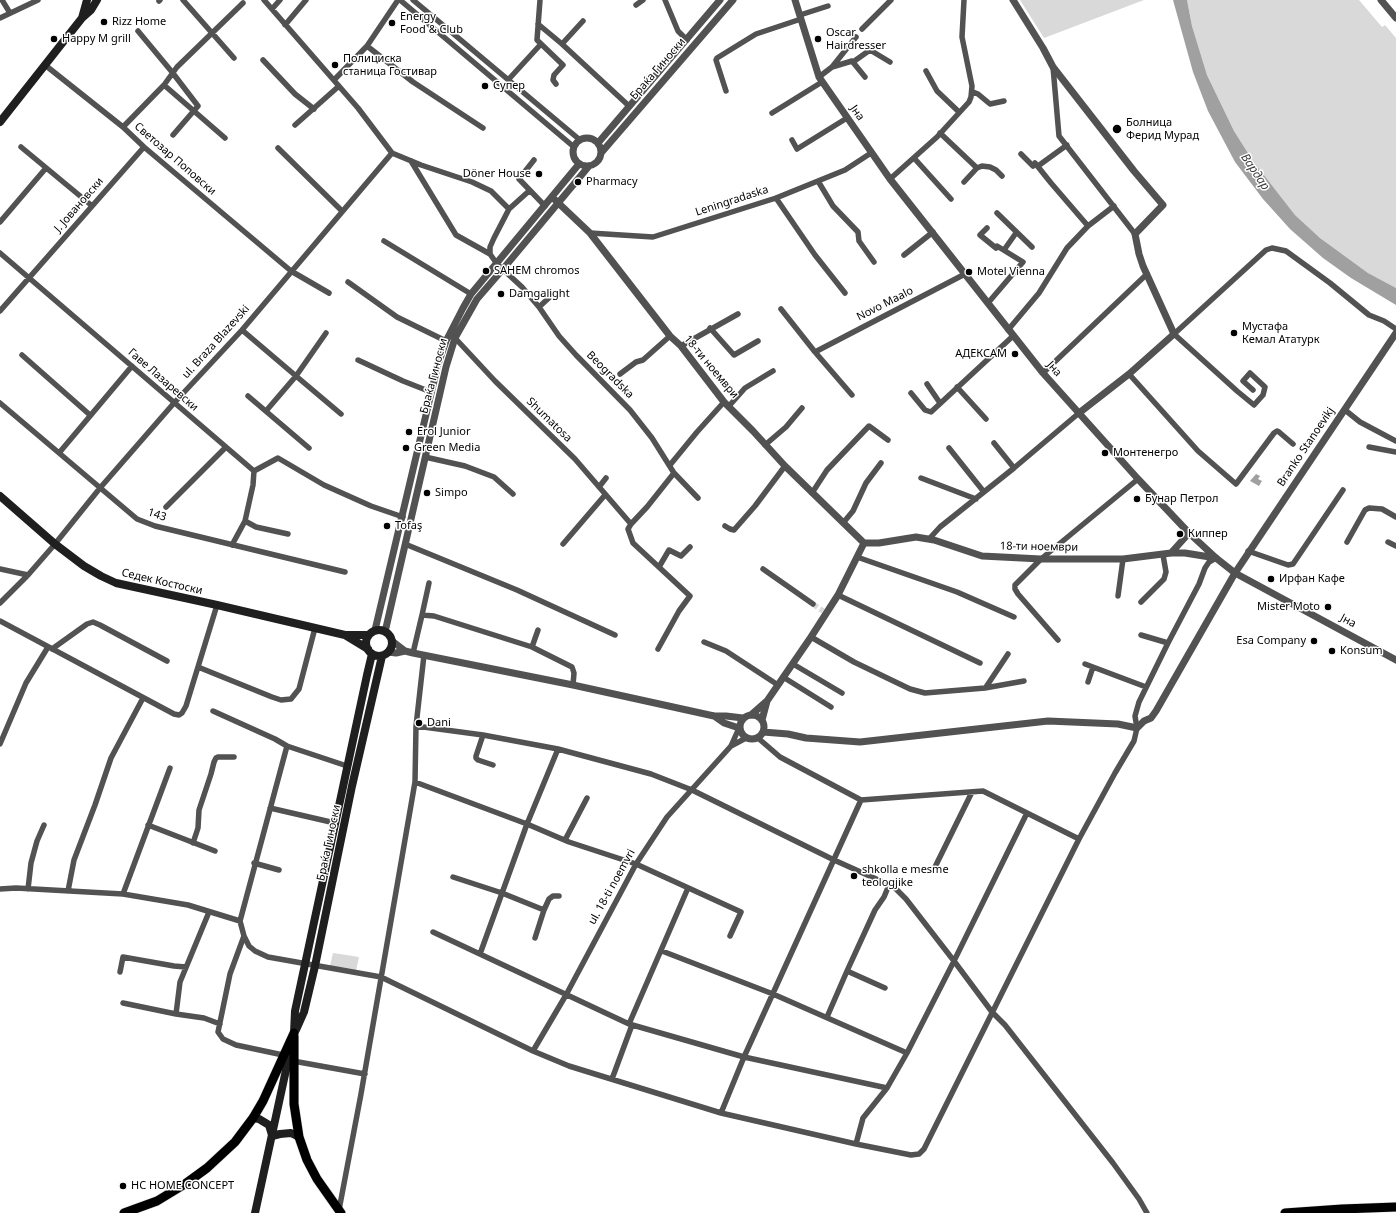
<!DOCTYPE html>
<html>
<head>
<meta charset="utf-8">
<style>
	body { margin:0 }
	canvas { display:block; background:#fff }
</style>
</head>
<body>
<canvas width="1396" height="1213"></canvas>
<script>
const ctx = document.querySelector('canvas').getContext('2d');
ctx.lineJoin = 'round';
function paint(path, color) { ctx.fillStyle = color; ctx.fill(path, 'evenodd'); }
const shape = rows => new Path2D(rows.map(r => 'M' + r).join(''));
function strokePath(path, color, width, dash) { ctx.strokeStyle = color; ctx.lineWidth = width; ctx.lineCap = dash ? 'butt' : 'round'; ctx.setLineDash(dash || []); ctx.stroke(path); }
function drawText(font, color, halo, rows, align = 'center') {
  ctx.font = font + ' "Noto Sans",sans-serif'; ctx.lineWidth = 3; ctx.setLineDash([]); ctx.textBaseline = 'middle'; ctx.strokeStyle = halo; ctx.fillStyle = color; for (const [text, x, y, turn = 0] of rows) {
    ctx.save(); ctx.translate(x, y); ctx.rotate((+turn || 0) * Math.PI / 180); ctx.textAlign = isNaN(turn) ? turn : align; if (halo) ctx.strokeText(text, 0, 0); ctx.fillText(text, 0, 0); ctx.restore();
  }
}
const green = shape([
	[1020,0,1144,0,1044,38],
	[1187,0,1359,0,1382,27,1385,25,1396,38,1396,288,1368,273,1320,238,1295,215,1253,161,1234,131,1207,75,1192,26],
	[333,953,359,957,356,971,330,966]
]);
const water = shape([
	[1173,0,1187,0,1192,26,1207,75,1234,131,1253,161,1295,215,1320,238,1368,273,1396,288,1396,305,1351,278,1323,258,1290,229,1263,199,1235,162,1208,111,1193,72],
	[1256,474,1260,476,1258,479,1262,481,1259,486,1250,481]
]);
const minorTunnel = shape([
	[813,604,823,611]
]);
const minor = shape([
	[2,0,10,13],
	[183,0,234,58],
	[264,0,358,108,392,153,421,165,472,182,491,191,509,209,494,238,490,247,490,254,497,264,522,287,539,307,559,336,576,355,630,410,652,438,674,473,698,498],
	[400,0,574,147],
	[413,0,580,140],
	[540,0,537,40,563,65,554,75,553,80,556,84],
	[665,0,678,31,687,40],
	[159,1,160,0],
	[636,5,643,0],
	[272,9,280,0],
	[800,15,828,6],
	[0,18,38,0],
	[538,24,562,44,629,106],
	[285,25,306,0],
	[862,29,891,0],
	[138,31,172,72,198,106,173,135],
	[562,44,583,21],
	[367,46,413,82,483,128],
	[263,60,295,94,314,109],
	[853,62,870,50,890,62],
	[45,65,123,127,144,147,291,271,329,293],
	[832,67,852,61,865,77],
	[1053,67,1059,136,1135,234],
	[926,71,937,91,959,112],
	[819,77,832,67,856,37],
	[334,80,367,46,398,0],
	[508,80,541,44],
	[164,85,225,138],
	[726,91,716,60,717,58,756,34,801,19],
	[973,92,978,94,990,104,1004,101],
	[772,113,822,82],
	[295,125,339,86],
	[123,127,164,85,177,67,243,3],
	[940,133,977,168],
	[792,140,797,149,847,118],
	[21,147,91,205],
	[278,148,342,211],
	[1021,154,1033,166,1035,163,1051,183,1088,226],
	[914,158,951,199],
	[534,160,519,179,545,206],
	[411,161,456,235,490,254],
	[1038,166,1067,145],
	[890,179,937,137,969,102,971,97,972,86,962,37,964,0],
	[818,181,833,206,858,232,859,241,874,262],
	[964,182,977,168,982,166,990,167,996,170,1002,176],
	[776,198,815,255,845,293],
	[509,209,529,191],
	[997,213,1032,247],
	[0,222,46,168],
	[987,228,980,235,996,248,997,246,1023,262,988,303],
	[590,233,653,237,776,198,845,170,871,153],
	[384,241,471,294],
	[1004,250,1016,233],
	[0,253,254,471,253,485,245,521,232,545],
	[904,255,933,232],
	[348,282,397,317,446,341],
	[539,307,552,295],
	[781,309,815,352,852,395],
	[0,311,144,147],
	[710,328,734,355,758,341],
	[242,330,296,376,326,333],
	[1008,330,1039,293,1067,248,1088,226,1114,206],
	[452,337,455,338,495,381,575,459,631,524],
	[681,346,738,314],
	[815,352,965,274],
	[22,355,90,415],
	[358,360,403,381,431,392],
	[1043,373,1147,274],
	[620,374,636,362,643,360,670,336],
	[1129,374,1198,451,1236,484,1274,433,1277,431,1279,432,1293,444],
	[927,384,940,403],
	[957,387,986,419],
	[1253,390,1243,381,1250,373,1265,387,1263,395,1254,405,1237,391,1174,334,1266,250,1272,248,1286,251,1330,283,1369,315,1384,321,1396,329],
	[911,393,925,410,931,412,1013,336],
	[248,396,309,448],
	[0,403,137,519,155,526,345,572],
	[729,406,745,388,773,371],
	[1345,410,1360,422,1396,441],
	[266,411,296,376,341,414],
	[994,443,1014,468],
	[765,445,786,427,802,408],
	[1369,447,1396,452],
	[949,448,984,492],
	[59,453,132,366],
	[425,457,465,466,494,477,513,494],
	[670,465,697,432,724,402],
	[254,471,278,458,324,485,371,506,403,517],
	[921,478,976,499],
	[599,487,606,478],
	[812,493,827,470,869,426,888,440],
	[166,507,226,447],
	[245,521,256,527,288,534],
	[843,523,853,511,866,483,881,463],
	[725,526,730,529,734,530,755,506,785,466],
	[929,539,940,527,1014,468,1079,413],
	[1347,542,1365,510,1369,508,1382,509,1396,517],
	[1388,542,1396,546],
	[405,544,517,590,615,635],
	[563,544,605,495],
	[1248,551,1288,565,1293,564,1343,490],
	[857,557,957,592,1014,617],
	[659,567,669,550,681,556,690,547],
	[0,569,28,575],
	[763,569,813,604],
	[429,583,422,615,434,616,532,647,572,667,574,673,573,685],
	[838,595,980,663],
	[1118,596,1123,559],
	[1141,602,1164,579,1166,572,1163,555],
	[0,603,28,575,55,544,100,488,174,403,242,330,392,153],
	[0,621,174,714,179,715,182,713,186,706,217,605],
	[1141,635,1168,643],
	[811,637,854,662,910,689,925,693,985,688,1024,681],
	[1058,640,1018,594,1015,589,1015,585,1041,559,1138,479],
	[704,642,726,651,778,685],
	[532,647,538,630],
	[52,649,87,624,93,622,100,625,167,661],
	[658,649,679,611,690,596,633,543,628,529,631,524,647,507,674,473],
	[413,653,422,615],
	[793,664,842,693],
	[1085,664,1146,687],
	[198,667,272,697,281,700,291,699,299,689,315,628],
	[783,677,831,707],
	[1088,682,1093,667],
	[986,687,1008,654],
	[213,711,275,739,287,746,347,766],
	[416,726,483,735,558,749,651,774,692,790,834,860,894,887,906,899,954,961,992,1012,1005,1025,1113,1163,1139,1199,1147,1213],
	[483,735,476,756,476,758,478,760,493,765],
	[758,738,780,757,861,800,983,791,1079,839],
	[0,744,26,683,48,647],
	[731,746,746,738],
	[415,782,527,824,569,842,636,864,741,912,730,936],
	[270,808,335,823],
	[148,825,215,851],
	[565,840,587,798],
	[193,843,198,828,199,810,211,774,214,762,216,758,218,757,234,757],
	[254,863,279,870],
	[934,869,972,792],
	[453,877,502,893,544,910,549,899,553,896,559,896],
	[0,889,16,888,123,894,188,905,240,921,244,936,249,946,255,951,268,957,381,977,533,1051,569,1066,721,1113,856,1144,911,1155,919,1154,924,1149,1079,839,1115,773,1134,741,1137,728,1135,716,1139,702,1168,643,1199,584,1205,568,1209,562,1216,558],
	[28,889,31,863,37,841,44,825],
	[68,891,74,860,95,805,111,758,143,698],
	[123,894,170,768],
	[240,921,287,746],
	[433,932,629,1024,744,1057,887,1088],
	[244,936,230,974,218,1032,223,1039,236,1045,283,1055],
	[535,938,544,910],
	[662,951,773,994,907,1053],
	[480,954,527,824,558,749],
	[847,971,885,988],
	[120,972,123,957,174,966,186,967],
	[123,1003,176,1014,180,982,209,912],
	[176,1014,204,1018,220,1024],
	[827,1017,847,971,875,910,884,897,889,885],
	[629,1024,688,888],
	[533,1051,566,995,636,864,667,817,731,746,739,728],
	[293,1061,365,1074],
	[612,1079,632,1025],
	[721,1113,744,1057,861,800],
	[856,1144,863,1118,887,1088,907,1053,954,961,1027,813],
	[339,1210,361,1094,415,782,416,726,424,655]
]);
const tertiary = shape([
	[795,0,819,77,890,179,1043,373,1138,479,1189,533,1216,558,1235,573,1396,660],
	[1013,0,1043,48,1053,67,1134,171,1163,205,1135,234,1139,254,1143,266,1174,334,1129,374,1079,413],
	[1381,0,1396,18],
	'573 152a14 14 0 1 1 28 0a14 14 0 1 1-28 0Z',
	[598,143,720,0],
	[601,153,733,0],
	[552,197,590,233,670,336,681,346,724,402,753,431,785,466,864,543,879,543,916,537,934,540,982,556,1041,559,1123,559,1171,553,1185,553,1216,558],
	[1171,553,1189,533],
	[375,630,438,364,446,341,463,308,471,294,579,164],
	[385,632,446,367,455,338,477,299,503,269,589,166],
	[392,641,405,651,413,653,573,685,714,716,726,716,743,718],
	[388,652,396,653,405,651],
	'740 727a12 12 0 1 1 24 0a12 12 0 1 1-24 0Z',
	[751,715,767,701,811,637,838,595,864,543],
	[714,716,724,723,739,728],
	[762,720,767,701],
	[763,732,788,734,806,738,860,742,1048,721,1118,724,1137,728,1144,721,1151,718,1156,711,1235,573,1396,333]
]);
const secondary = shape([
	[82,18,87,0],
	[0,122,82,18,91,10,97,0],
	[0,496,55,544,84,566,101,576,116,583,217,605,345,635,368,635],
	'366 643a13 13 0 1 1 26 0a13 13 0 1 1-26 0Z',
	[345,635,368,649],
	[296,1030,304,1012,315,966,352,786,382,656],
	[253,1118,259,1119,269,1125,272,1135],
	[272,1136,280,1134,291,1133,299,1137],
	[255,1213,294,1033,295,1011,367,675,372,654]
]);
const primary = shape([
	[294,1036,294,1104,299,1137,307,1160,317,1179,341,1213],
	[124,1213,157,1201,185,1184,207,1168,235,1142,253,1118,263,1101,294,1033],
	[1285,1213,1342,1209,1396,1207]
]);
const markers = [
	[104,22,4,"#000"],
	[392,23,4,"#000"],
	[54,39,4,"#000"],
	[818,39,4,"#000"],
	[335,65,4,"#000"],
	[485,86,4,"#000"],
	[1117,129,5,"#000"],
	[539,174,4,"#000"],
	[578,182,4,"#000"],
	[486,271,4,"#000"],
	[969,272,4,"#000"],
	[501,294,4,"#000"],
	[1234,333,4,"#000"],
	[1015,354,4,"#000"],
	[409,432,4,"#000"],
	[406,448,4,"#000"],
	[1105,453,4,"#000"],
	[427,493,4,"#000"],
	[1137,499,4,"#000"],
	[387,526,4,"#000"],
	[1180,534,4,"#000"],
	[1271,579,4,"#000"],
	[1328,607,4,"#000"],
	[1314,641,4,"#000"],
	[1332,651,4,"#000"],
	[419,723,4,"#000"],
	[854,876,4,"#000"],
	[123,1186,4,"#000"]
];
const poiNames = [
	["Energy",400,17],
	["Food & Club",400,30],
	["Rizz Home",112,22],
	["Oscar",826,33],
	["Hairdresser",826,46],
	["Happy M grill",62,39],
	["Полициска",343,59],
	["станица Гостивар",343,72],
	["Супер",493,86],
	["Болница",1126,123],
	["Ферид Мурад",1126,136],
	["Döner House",531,174,"right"],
	["Pharmacy",586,182],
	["SAHEM chromos",494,271],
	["Motel Vienna",977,272],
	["Damgalight",509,294],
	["Мустафа",1242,327],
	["Кемал Ататурк",1242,340],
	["АДЕКСАМ",1007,354,"right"],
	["Erol Junior",417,432],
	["Green Media",414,448],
	["Монтенегро",1113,453],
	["Simpo",435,493],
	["Бунар Петрол",1145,499],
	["Tofaş",395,526],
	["Киппер",1188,534],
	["Ирфан Кафе",1279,579],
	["Mister Moto",1320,607,"right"],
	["Esa Company",1306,641,"right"],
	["Konsum",1340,651],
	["Dani",427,723],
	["shkolla e mesme",862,870],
	["teologjike",862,883],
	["HC HOME CONCEPT",131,1186]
];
const streetNames = [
	["Браќа Гиноски",658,69,-49],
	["Јна",857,113,55],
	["Светозар Поповски",175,159,41],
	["Leningradaska",732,201,-18],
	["Ј. Јовановски",79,205,-49],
	["Novo Maalo",885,304,-27],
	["ul. Braza Blazevski",216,342,-48],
	["18-ти ноември",711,367,50],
	["Јна",1054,369,49],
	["Beogradska",610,375,45],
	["Браќа Гиноски",434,376,-75],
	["Гаве Лазаревски",163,380,41],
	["Shumatosa",549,420,44],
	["Branko Stanoevikj",1306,447,-56],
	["143",157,515,18],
	["18-ти ноември",1039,547,1],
	["Седек Костоски",162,582,13],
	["Јна",1348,621,28],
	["Браќа Гиноски",329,843,-78],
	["ul. 18-ti noemvri",612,887,-61]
];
const waterNames = [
	["Вардар",1255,172,56]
];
paint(green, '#d9d9d9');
paint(water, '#a0a0a0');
strokePath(minorTunnel, '#d9d9d9', 5.5, [5.5, 3]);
strokePath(primary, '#dbdbdb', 10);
strokePath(minor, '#525252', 5.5);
strokePath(tertiary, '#525252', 7);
strokePath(secondary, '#1f1f1f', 8);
strokePath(primary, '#000', 9);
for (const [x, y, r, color] of markers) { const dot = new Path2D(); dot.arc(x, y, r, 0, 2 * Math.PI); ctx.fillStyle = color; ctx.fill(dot); strokePath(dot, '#fff', 1.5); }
drawText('11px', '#000', '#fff', poiNames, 'left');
drawText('11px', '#000', '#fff', streetNames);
drawText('italic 12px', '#414141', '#fff', waterNames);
</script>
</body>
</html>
